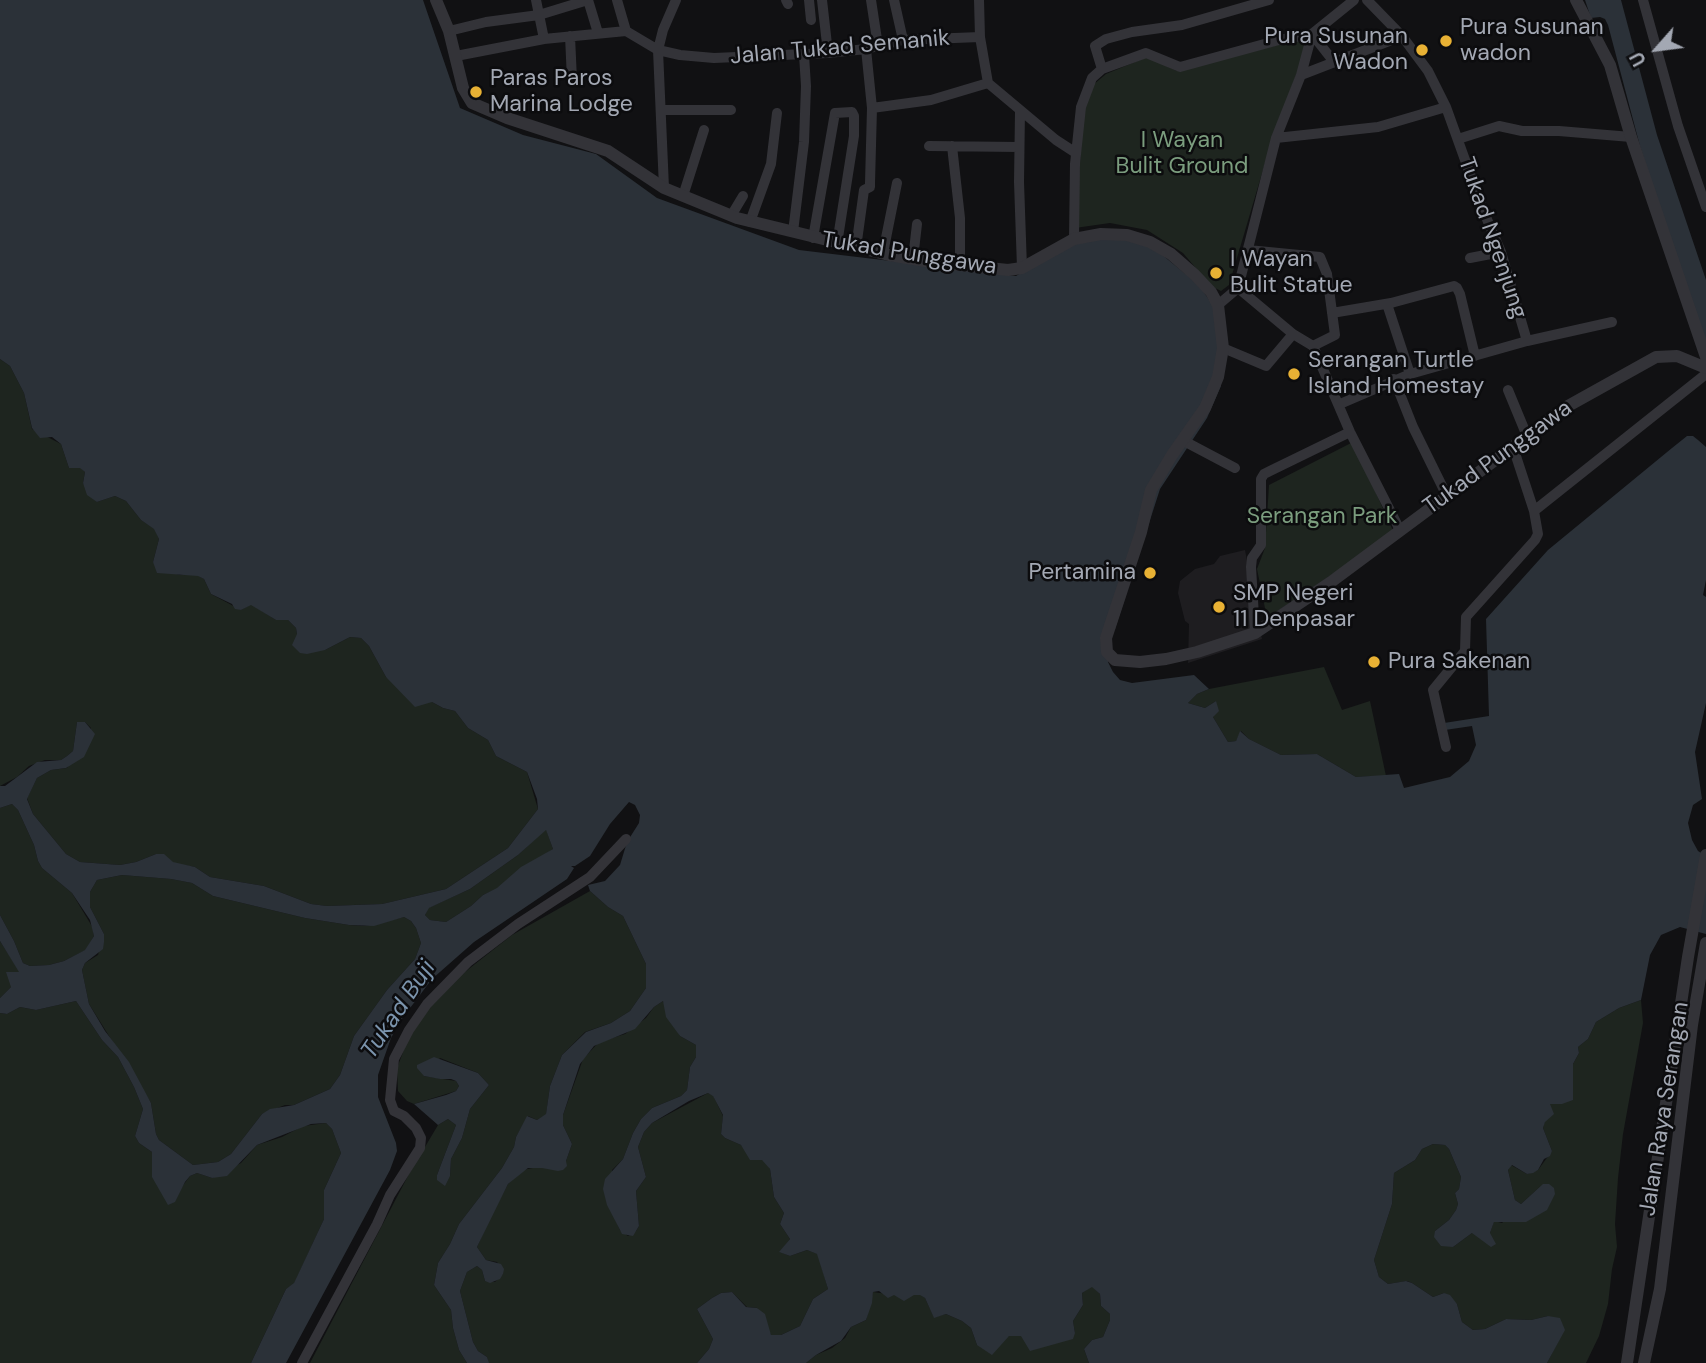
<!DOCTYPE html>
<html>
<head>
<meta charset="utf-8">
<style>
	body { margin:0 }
	#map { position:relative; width:1706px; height:1363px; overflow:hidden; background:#111113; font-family:"DM Sans",sans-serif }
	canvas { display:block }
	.north { position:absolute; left:1622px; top:14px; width:70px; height:70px; -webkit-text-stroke:5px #0c0c0e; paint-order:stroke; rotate:242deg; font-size:19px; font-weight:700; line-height:28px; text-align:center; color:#a3a8b3 }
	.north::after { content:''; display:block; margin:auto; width:24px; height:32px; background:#a3a8b3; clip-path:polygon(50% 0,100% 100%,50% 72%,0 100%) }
</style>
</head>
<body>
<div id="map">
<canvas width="1706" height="1363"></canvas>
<div class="north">U</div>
</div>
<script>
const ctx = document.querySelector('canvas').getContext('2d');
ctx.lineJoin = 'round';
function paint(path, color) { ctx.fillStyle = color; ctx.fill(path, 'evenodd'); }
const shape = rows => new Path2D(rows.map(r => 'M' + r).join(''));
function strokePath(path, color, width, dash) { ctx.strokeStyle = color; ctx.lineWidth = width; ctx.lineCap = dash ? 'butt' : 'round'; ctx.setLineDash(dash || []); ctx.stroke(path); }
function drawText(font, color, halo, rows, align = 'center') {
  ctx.font = font + ' "DM Sans",sans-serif'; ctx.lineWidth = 5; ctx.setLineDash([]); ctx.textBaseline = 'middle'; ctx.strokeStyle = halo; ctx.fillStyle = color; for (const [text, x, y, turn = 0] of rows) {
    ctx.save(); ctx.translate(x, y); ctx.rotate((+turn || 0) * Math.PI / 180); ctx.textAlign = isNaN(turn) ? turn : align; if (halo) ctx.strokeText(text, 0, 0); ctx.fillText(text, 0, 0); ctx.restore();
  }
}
const built = shape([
	[1245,550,1262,639,1188,663,1189,624,1185,621,1178,593,1180,581,1195,569,1214,564,1220,556]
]);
const green = shape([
	[1297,40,1301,40,1306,49,1273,136,1229,285,1221,291,1211,286,1183,253,1147,230,1110,223,1075,228,1084,110,1093,85,1106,74,1147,57,1177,71],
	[0,359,10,366,24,393,32,429,61,444,69,468,81,468,85,472,83,483,97,502,115,496,126,501,141,520,155,529,159,539,153,562,169,572,180,575,197,575,204,579,211,594,241,610,251,604,276,620,288,620,296,628,297,634,325,650,350,637,361,638,369,646,386,677,443,708,455,711,468,728,488,740,496,756,527,772,538,809,508,848,446,889,382,904,327,906,311,904,264,886,210,877,195,867,176,864,156,854,136,862,120,865,80,862,66,854,33,814,27,798,37,778,51,770,67,768,91,728,85,722,77,722,73,751,67,756,61,760,45,760,29,766,17,777,0,786],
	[1353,442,1394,533,1267,618,1257,569,1265,548,1269,485],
	[1324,667,1342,710,1370,701,1386,776,1356,777,1317,754,1281,755,1249,739,1241,731,1236,741,1228,742,1213,717,1216,701,1205,708,1188,703,1197,694,1209,689],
	[12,804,18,810,34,845,38,861,42,868,72,893,93,928,94,936,86,950,64,961,49,965,30,966,23,963,14,941,0,915,0,808],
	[546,829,553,849,497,889,483,895,471,906,446,922,430,920,425,915,428,908,470,889,518,855],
	[122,875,171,879,192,883,213,896,305,918,349,925,365,926,404,917,411,921,416,928,421,943,415,959,387,990,354,1036,340,1075,330,1089,294,1105,285,1105,262,1114,231,1154,218,1162,193,1165,159,1140,156,1134,151,1103,89,1004,82,970,85,963,98,955,104,934,90,907,90,892,97,880],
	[590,891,608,907,623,916,646,964,646,988,630,1011,611,1023,585,1032,562,1055,550,1086,546,1115,537,1120,528,1116,516,1137,514,1147,502,1168,459,1224,450,1244,438,1263,434,1285,451,1310,453,1328,459,1350,467,1363,310,1363,409,1174,438,1125,448,1119,456,1125,437,1175,450,1176,451,1159,462,1138,470,1109,489,1085,478,1073,440,1058,424,1076,456,1081,459,1086,456,1091,414,1104,407,1101,398,1091,397,1068,411,1031,447,986,512,935],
	[0,941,20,972,12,973,11,987,0,998],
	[1641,1000,1643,1023,1623,1134,1618,1178,1615,1224,1617,1247,1612,1269,1608,1304,1599,1336,1586,1363,1547,1363,1564,1330,1548,1316,1531,1320,1506,1319,1485,1329,1473,1330,1462,1322,1457,1304,1444,1293,1433,1297,1412,1283,1407,1281,1388,1284,1379,1277,1374,1260,1392,1204,1394,1173,1415,1160,1422,1149,1433,1144,1445,1145,1449,1149,1461,1177,1459,1189,1455,1193,1458,1204,1456,1210,1449,1220,1435,1231,1453,1247,1472,1233,1490,1233,1494,1221,1502,1223,1543,1184,1521,1204,1515,1200,1508,1170,1511,1165,1527,1174,1538,1170,1552,1151,1543,1128,1549,1103,1572,1089,1573,1064,1579,1053,1578,1047,1588,1039,1596,1022,1619,1008],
	[76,1001,102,1040,118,1057,134,1087,143,1109,135,1136,139,1143,152,1152,152,1169,181,1188,190,1176,197,1173,212,1178,241,1163,257,1145,282,1137,303,1126,326,1123,332,1129,341,1153,324,1190,324,1219,294,1284,286,1289,251,1363,0,1363,0,1013,7,1014,20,1007,36,1010],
	[663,1001,680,1036,696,1045,696,1057,690,1067,687,1090,681,1096,652,1108,641,1119,633,1133,623,1159,612,1170,615,1219,620,1230,628,1236,636,1231,639,1226,636,1191,646,1177,638,1147,644,1132,652,1123,708,1093,713,1095,723,1116,721,1134,725,1138,741,1145,767,1163,770,1169,774,1197,784,1213,780,1224,790,1239,780,1252,790,1256,807,1250,818,1254,828,1289,813,1299,800,1326,781,1335,771,1335,757,1308,747,1307,732,1292,721,1293,712,1298,697,1309,713,1339,709,1349,697,1363,488,1363,487,1357,478,1351,473,1342,460,1291,467,1272,477,1266,482,1270,485,1281,495,1282,503,1274,497,1262,486,1260,477,1247,489,1220,508,1184,523,1170,566,1161,572,1144,563,1125,563,1115,583,1059,599,1042,625,1034,646,1018,654,1007],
	[1092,1286,1100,1294,1101,1306,1110,1314,1110,1320,1103,1337,1092,1340,1084,1349,1089,1363,806,1363,816,1355,832,1348,845,1338,851,1327,866,1320,873,1292,894,1295,920,1294,925,1298,934,1317,946,1314,962,1321,971,1328,977,1345,1009,1336,1075,1333,1073,1321,1083,1305,1082,1293]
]);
const water = shape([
	[0,0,423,0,460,108,523,135,596,154,657,198,799,250,1016,276,1067,245,1101,238,1144,240,1199,285,1224,322,1221,386,1207,418,1160,489,1115,629,1111,628,1108,662,1113,672,1120,680,1132,683,1194,675,1209,689,1197,694,1188,703,1205,708,1216,701,1219,711,1213,717,1228,742,1236,741,1240,731,1249,739,1281,755,1317,754,1356,777,1399,774,1404,788,1450,777,1469,761,1476,745,1472,726,1445,730,1444,723,1489,716,1486,619,1548,550,1672,448,1687,436,1693,436,1698,440,1706,447,1706,580,1703,595,1706,597,1706,703,1695,752,1702,799,1693,805,1688,823,1692,840,1698,851,1706,856,1706,934,1680,927,1661,935,1650,955,1641,1000,1619,1008,1596,1022,1588,1039,1578,1047,1579,1053,1573,1064,1573,1100,1562,1104,1550,1104,1554,1114,1545,1122,1543,1128,1552,1151,1550,1156,1544,1159,1538,1170,1533,1173,1527,1174,1512,1165,1508,1170,1515,1200,1521,1204,1543,1184,1549,1184,1554,1188,1555,1194,1547,1210,1526,1222,1494,1222,1490,1233,1496,1244,1491,1247,1472,1233,1453,1247,1441,1246,1434,1237,1435,1231,1449,1220,1456,1210,1458,1204,1455,1193,1459,1189,1461,1177,1449,1149,1445,1145,1433,1144,1422,1149,1415,1160,1394,1173,1392,1204,1374,1260,1379,1277,1388,1284,1406,1281,1412,1283,1433,1297,1444,1293,1450,1295,1457,1304,1462,1322,1473,1330,1485,1329,1506,1319,1531,1320,1548,1316,1560,1318,1565,1330,1547,1363,1089,1363,1084,1349,1092,1340,1103,1337,1110,1320,1110,1314,1101,1306,1100,1294,1092,1287,1082,1293,1083,1305,1073,1321,1075,1333,1073,1339,1030,1351,1021,1336,1009,1336,992,1355,977,1345,971,1328,962,1321,946,1314,934,1318,925,1298,920,1295,914,1295,904,1301,894,1295,888,1298,879,1291,873,1292,872,1303,866,1320,851,1327,841,1341,816,1355,806,1363,697,1363,709,1349,713,1339,697,1309,712,1298,721,1293,732,1292,746,1307,757,1308,765,1314,771,1335,781,1335,800,1326,813,1299,828,1289,817,1254,807,1250,790,1256,779,1252,790,1239,780,1224,784,1213,774,1197,770,1169,762,1160,750,1160,741,1145,725,1138,721,1134,723,1115,713,1096,708,1093,689,1101,652,1123,644,1132,638,1147,646,1177,636,1191,639,1226,633,1236,622,1234,620,1230,607,1205,603,1189,605,1179,623,1159,633,1133,641,1119,652,1108,681,1096,687,1090,690,1067,696,1057,696,1045,680,1036,666,1017,663,1001,654,1007,635,1029,594,1046,580,1064,563,1115,563,1125,572,1144,566,1161,567,1166,563,1170,558,1171,542,1168,528,1168,508,1184,477,1247,486,1260,501,1264,504,1269,503,1274,500,1279,490,1283,485,1281,482,1270,477,1266,467,1272,460,1291,473,1342,478,1351,487,1357,489,1363,467,1363,459,1350,453,1328,451,1310,434,1285,438,1263,450,1244,459,1224,502,1168,514,1147,516,1137,527,1116,537,1120,546,1114,550,1086,562,1055,586,1032,611,1023,630,1011,646,988,646,964,623,916,608,907,590,891,588,885,605,881,620,865,627,842,639,823,640,815,635,805,629,802,610,824,590,856,575,866,571,866,574,868,567,879,474,942,432,979,401,1020,391,1038,378,1075,378,1097,396,1143,397,1151,390,1170,286,1363,251,1363,286,1289,294,1283,324,1219,324,1190,341,1153,332,1129,326,1123,311,1124,257,1145,227,1176,212,1178,197,1173,190,1176,185,1182,175,1202,168,1205,152,1177,152,1152,139,1143,135,1136,143,1109,134,1087,118,1057,102,1040,76,1001,36,1010,20,1007,7,1014,0,1013,0,998,11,987,6,972,19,972,0,941,0,915,14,941,23,963,30,966,49,965,64,961,85,950,94,936,90,920,72,893,42,868,38,861,34,845,18,810,12,804,0,808,0,786,5,786,37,762,61,760,67,756,73,751,77,722,85,722,95,734,84,757,66,768,51,770,37,778,27,799,33,814,66,854,80,862,120,865,136,862,156,854,164,854,173,862,195,867,210,877,264,886,311,904,327,906,382,904,446,889,508,848,538,809,537,799,527,772,496,756,488,740,468,728,455,711,443,708,432,702,415,707,386,677,369,646,361,638,350,637,325,650,307,654,300,653,292,645,297,634,296,628,288,620,276,620,251,605,241,610,235,609,232,604,211,594,204,579,198,576,157,573,153,562,159,539,154,529,141,520,126,501,115,496,97,502,87,495,83,483,85,472,80,468,69,468,61,444,52,437,40,438,32,428,24,393,10,366,0,359],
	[546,830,553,849,521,867,497,888,483,895,471,906,446,922,430,920,425,915,429,908,470,889,518,855],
	[122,875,171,879,192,883,213,896,305,918,349,925,374,926,404,917,411,921,416,928,421,943,415,959,387,990,354,1036,340,1075,330,1089,294,1105,270,1109,262,1114,231,1154,218,1162,193,1165,159,1140,156,1134,151,1103,129,1062,105,1031,89,1004,82,970,85,963,103,949,104,942,104,934,90,907,90,892,97,880],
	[1585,0,1621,0,1657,135,1706,280,1706,351,1640,146,1608,25,1605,19,1600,17,1591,18],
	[434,1057,478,1073,489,1085,470,1109,462,1138,451,1159,450,1176,445,1186,437,1180,437,1175,456,1125,448,1119,438,1125,414,1104,446,1095,456,1091,459,1086,456,1081,451,1079,440,1079,424,1076,417,1068,417,1065]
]);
const minor = shape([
	[536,0,544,39],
	[588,0,598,33],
	[617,0,626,31],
	[786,0,788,4],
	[809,0,811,20],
	[822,0,828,53],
	[871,0,878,46],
	[894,0,903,40],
	[979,0,980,37,988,83,1056,140,1076,153],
	[1367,0,1402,36,1428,71,1446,107,1483,210,1501,252,1527,341],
	[1643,0,1678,126,1706,207],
	[449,31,486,22,539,15,588,0],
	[570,36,572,80],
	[456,56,544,39,626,31,658,50,680,55,714,58,828,53,866,49,903,40,980,37],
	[1102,69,1095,46,1106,39,1132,32,1182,25,1269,0],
	[1301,75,1402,36],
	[872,108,931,100,988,83],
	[661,110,731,110],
	[1020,111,1019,182,1022,268],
	[1276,138,1378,127,1446,107],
	[1458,139,1499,126,1522,131,1559,131,1631,137],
	[929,146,1019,147],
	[952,146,960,218,960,266],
	[664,188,658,50,663,30,676,0],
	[683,196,704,130],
	[731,216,743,196],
	[750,222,771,164,777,113],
	[793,232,804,142,806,86,804,55],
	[813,238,835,113,852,112,854,116,854,136,837,244],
	[1074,239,1075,164,1081,107,1092,78,1102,69,1146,53,1180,67,1279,40,1312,34,1334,62],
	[856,248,864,190,870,187,870,183,872,108,866,49],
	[1248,250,1320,257,1327,274,1335,335,1313,346],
	[883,253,897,183],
	[1470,258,1501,252],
	[913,259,917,224],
	[1238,288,1293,334,1313,346,1350,432,1400,530],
	[1387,304,1410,374],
	[1218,305,1238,288,1276,138,1301,75,1312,34,1354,0],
	[1332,313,1391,303,1454,286,1457,288,1460,294,1475,356],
	[1223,348,1266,366,1293,334],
	[1394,379,1413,427,1447,496],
	[1508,390,1527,436],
	[1340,404,1410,374,1527,341,1612,322],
	[1182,440,1235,468],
	[1534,511,1706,374],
	[1255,633,1251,567,1252,558,1261,545,1261,479,1264,474,1272,470,1350,432],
	[1446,747,1433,690,1465,651,1466,617,1535,540,1538,534,1534,511,1513,447],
	[302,1363,377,1224,390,1195,420,1148,421,1138,416,1128,404,1116,394,1111,390,1100,394,1059,409,1030,427,1004,468,962,518,924,590,877,626,839]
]);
const tertiary = shape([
	[436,0,449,31,463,88,472,103,507,118,608,151,664,188,737,218,889,255,931,262,1008,270,1022,268,1074,239,1101,234,1127,235,1150,242,1171,254,1195,275,1211,292,1218,305,1223,348,1218,377,1205,408,1172,455,1151,490,1141,532,1106,638,1107,652,1115,660,1140,662,1166,659,1197,652,1255,633,1331,582,1568,406,1656,357,1677,356,1706,368],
	[1576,0,1610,65,1631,137,1706,357],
	[1627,1363,1688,957,1706,855],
	[1644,1363,1660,1289,1692,1025,1706,943]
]);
const markers = [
	[1446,41,7,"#e8b134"],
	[1422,50,7,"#e8b134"],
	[476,92,7,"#e8b134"],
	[1216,273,7,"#e8b134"],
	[1294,374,7,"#e8b134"],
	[1150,573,7,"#e8b134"],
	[1219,607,7,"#e8b134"],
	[1374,662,7,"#e8b134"]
];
const poiNames = [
	["Pura Susunan",1460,28],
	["wadon",1460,54],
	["Pura Susunan",1408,37,"right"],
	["Wadon",1408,63,"right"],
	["Paras Paros",490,79],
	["Marina Lodge",490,105],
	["I Wayan",1230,260],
	["Bulit Statue",1230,286],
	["Serangan Turtle",1308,361],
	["Island Homestay",1308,387],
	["Pertamina",1136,573,"right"],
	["SMP Negeri",1233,594],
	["11 Denpasar",1233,620],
	["Pura Sakenan",1388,662]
];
const streetNames = [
	["Jalan Tukad Semanik",840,48,-5],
	["Tukad Ngenjung",1492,238,71],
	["Tukad Punggawa",909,254,9],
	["Tukad Punggawa",1498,458,-36],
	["Jalan Raya Serangan",1665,1109,-81]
];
const parkNames = [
	["I Wayan",1182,141],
	["Bulit Ground",1182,167],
	["Serangan Park",1322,517]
];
const waterNames = [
	["Tukad Buji",399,1010,-56]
];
paint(built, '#1e1d20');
paint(green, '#1e251f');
paint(water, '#2b3138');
strokePath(minor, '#333338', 10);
strokePath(tertiary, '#333338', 12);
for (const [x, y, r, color] of markers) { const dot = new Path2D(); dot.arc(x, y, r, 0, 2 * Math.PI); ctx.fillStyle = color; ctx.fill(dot); strokePath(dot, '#0c0c0e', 2.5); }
drawText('23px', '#a3a8b3', '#0c0c0e', poiNames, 'left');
drawText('23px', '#a3a8b3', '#0c0c0e', streetNames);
drawText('23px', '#7b9d7e', '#0c0c0e', parkNames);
drawText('italic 24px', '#7b94ad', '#0c0c0e', waterNames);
</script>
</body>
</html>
